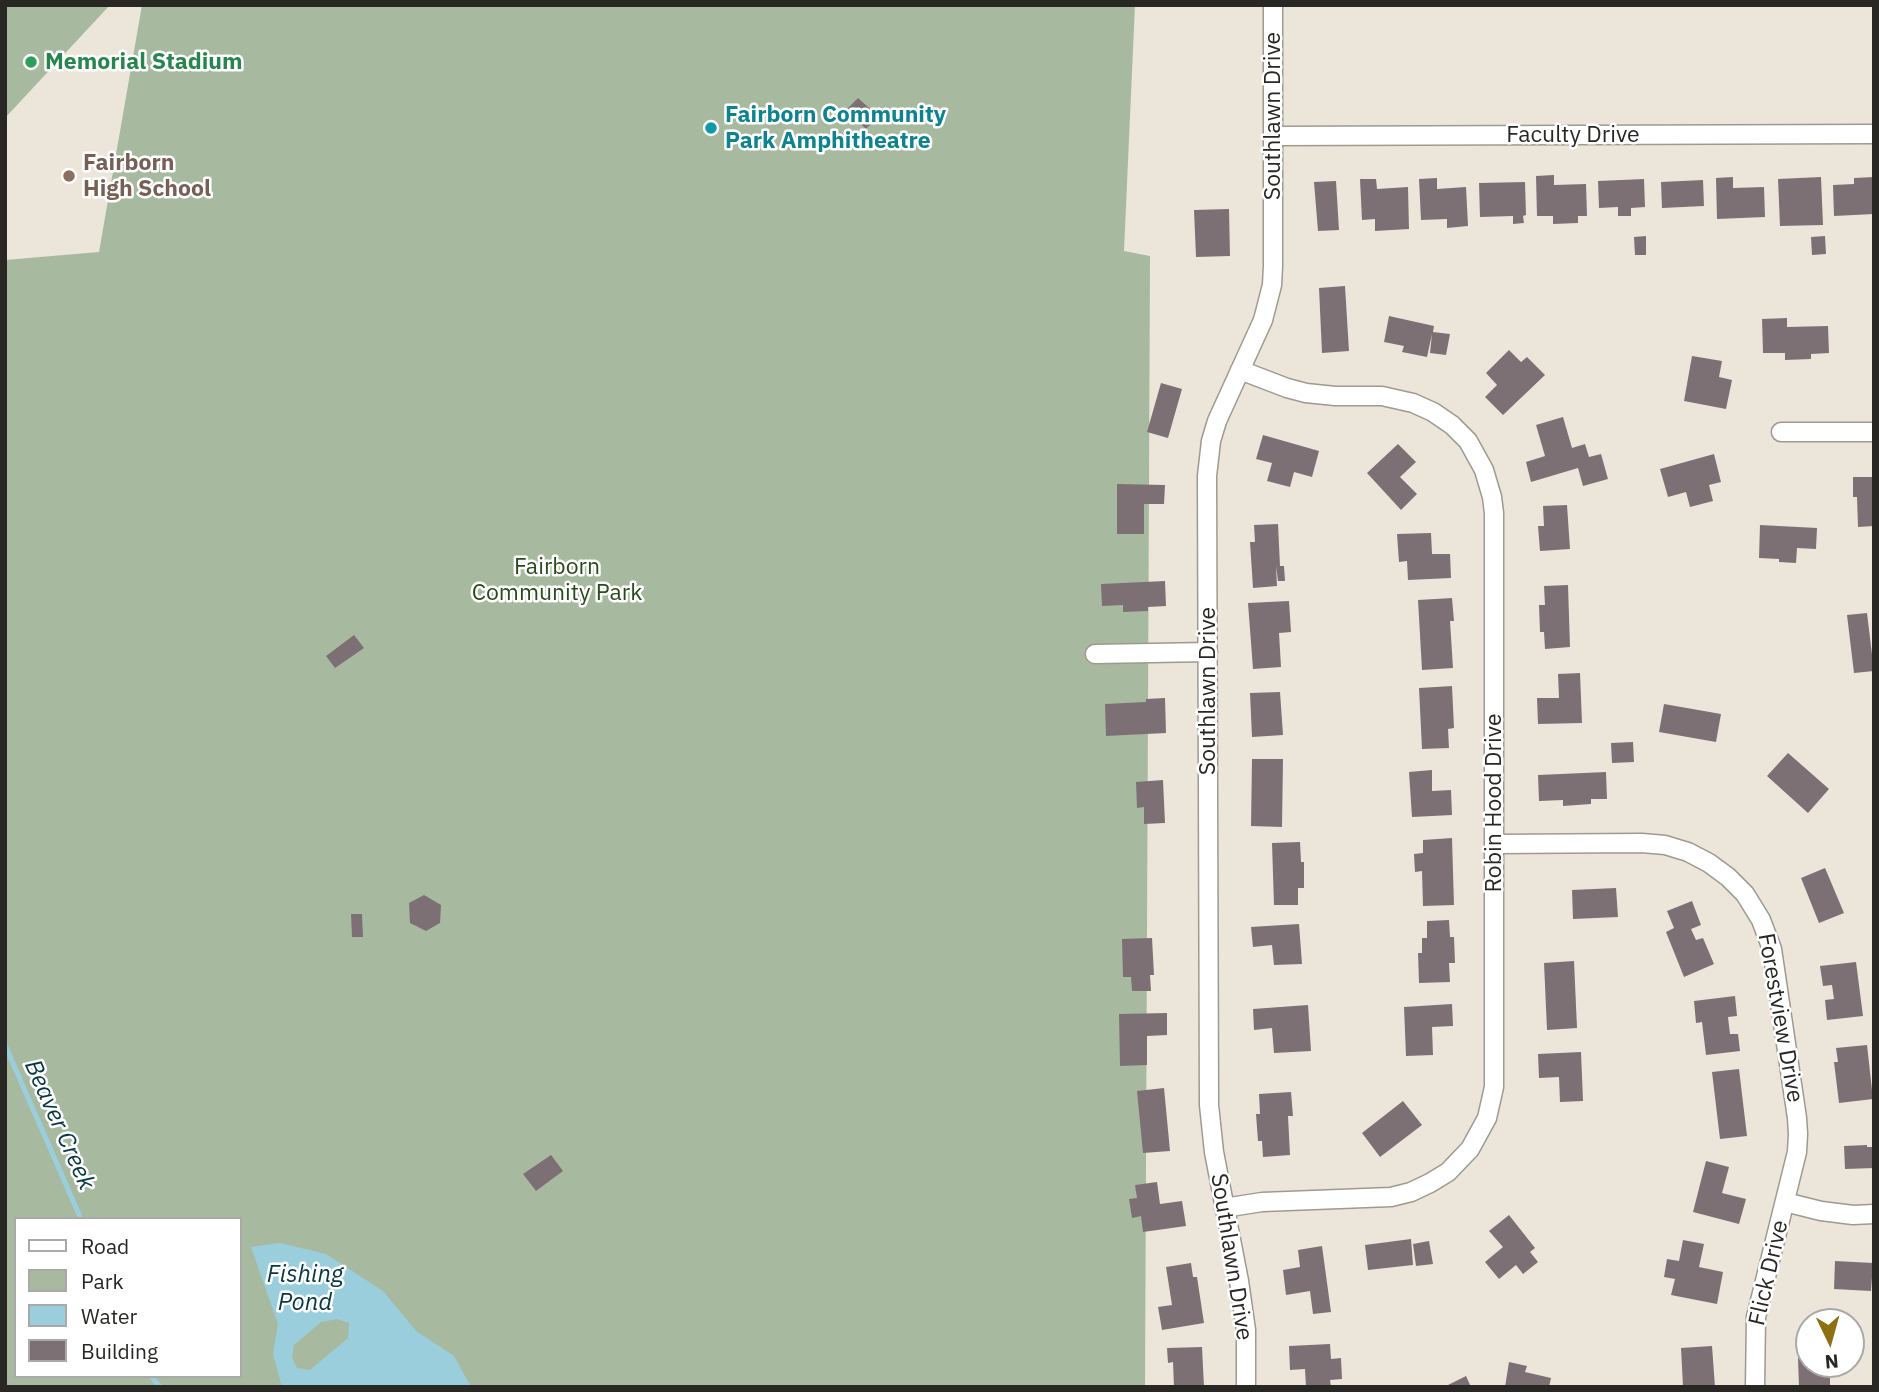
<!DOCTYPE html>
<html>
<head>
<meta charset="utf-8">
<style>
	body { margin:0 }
	#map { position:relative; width:1879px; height:1392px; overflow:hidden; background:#ece6da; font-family:"IBM Plex Sans",sans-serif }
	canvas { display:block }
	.frame { position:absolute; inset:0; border:7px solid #292723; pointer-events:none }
	.legend { position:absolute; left:14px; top:1217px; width:228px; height:161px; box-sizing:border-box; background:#fff; border:2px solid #a9a9a7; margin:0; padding:9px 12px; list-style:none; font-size:21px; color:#292723 }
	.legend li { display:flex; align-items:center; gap:14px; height:35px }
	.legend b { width:35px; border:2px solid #a9a9a7 }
	.north { position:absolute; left:1795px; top:1308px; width:70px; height:70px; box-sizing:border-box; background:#fff; border:2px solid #a9a9a7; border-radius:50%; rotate:175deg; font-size:19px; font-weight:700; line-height:28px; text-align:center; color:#292723 }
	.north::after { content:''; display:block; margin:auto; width:24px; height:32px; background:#8c7012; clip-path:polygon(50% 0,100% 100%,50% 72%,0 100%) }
</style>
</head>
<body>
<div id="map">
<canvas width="1879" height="1392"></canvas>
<div class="frame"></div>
<ul class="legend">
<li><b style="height:9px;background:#fff"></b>Road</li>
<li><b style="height:19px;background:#a7baa0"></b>Park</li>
<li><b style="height:19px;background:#9bcedd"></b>Water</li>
<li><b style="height:19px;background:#7d7074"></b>Building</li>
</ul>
<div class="north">N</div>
</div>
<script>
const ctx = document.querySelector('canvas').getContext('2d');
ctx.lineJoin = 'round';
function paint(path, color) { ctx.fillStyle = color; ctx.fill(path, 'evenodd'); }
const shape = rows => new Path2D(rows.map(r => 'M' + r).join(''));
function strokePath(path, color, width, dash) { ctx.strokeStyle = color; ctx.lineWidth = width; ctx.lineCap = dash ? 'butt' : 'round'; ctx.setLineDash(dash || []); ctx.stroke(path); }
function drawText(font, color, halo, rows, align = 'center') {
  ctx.font = font + ' "IBM Plex Sans",sans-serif'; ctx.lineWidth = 5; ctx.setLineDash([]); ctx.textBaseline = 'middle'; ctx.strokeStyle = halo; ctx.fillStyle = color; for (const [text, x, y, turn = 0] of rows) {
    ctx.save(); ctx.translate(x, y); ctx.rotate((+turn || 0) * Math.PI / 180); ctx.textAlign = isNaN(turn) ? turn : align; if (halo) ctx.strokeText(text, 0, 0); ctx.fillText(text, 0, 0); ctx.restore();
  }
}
const green = shape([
	[5,5,110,5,5,118],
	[142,5,1135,5,1124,251,1150,256,1145,1387,5,1387,5,260,99,252],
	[16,1219,240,1219,240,1376,16,1376]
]);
const water = shape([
	[280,1243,326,1254,383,1291,416,1331,454,1356,471,1387,282,1387,273,1354,278,1324,251,1247],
	[337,1319,349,1323,348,1338,310,1370,297,1368,292,1357,294,1345,321,1322]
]);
const stream = shape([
	[5,1045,81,1219],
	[151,1376,160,1387]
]);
const building = shape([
	[858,98,878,116,866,129,846,110],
	[1554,175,1554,185,1586,184,1587,216,1578,216,1578,223,1553,224,1553,216,1537,216,1536,176],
	[1733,177,1733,188,1764,187,1765,217,1717,219,1716,178],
	[1821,177,1823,225,1780,226,1778,179],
	[1874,177,1874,214,1834,216,1833,185,1854,184,1854,178],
	[1437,178,1437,189,1466,187,1468,226,1447,228,1447,219,1421,220,1419,179],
	[1360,179,1376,179,1377,189,1408,187,1409,229,1375,231,1375,219,1362,220],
	[1644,179,1645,207,1631,208,1631,216,1618,216,1618,207,1599,208,1598,181],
	[1703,180,1704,206,1662,208,1661,182],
	[1336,181,1339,230,1318,231,1314,182],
	[1525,182,1526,215,1523,216,1524,223,1513,224,1513,216,1480,217,1479,183],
	[1229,209,1230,256,1196,257,1194,210],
	[1646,236,1646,255,1635,255,1634,237],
	[1825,236,1826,254,1812,255,1811,237],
	[1345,286,1349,351,1322,353,1319,288],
	[1389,316,1434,326,1433,332,1450,334,1446,355,1430,353,1432,334,1427,357,1402,352,1404,346,1384,342],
	[1787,318,1787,327,1828,326,1829,353,1811,354,1811,359,1785,360,1785,353,1763,353,1762,319],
	[1509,350,1521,362,1527,357,1545,375,1503,415,1485,397,1497,385,1486,373],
	[1692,356,1722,361,1719,377,1732,380,1726,409,1684,401],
	[1161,383,1182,389,1168,438,1147,432],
	[1563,417,1572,448,1585,444,1589,457,1601,454,1608,479,1583,486,1578,468,1531,482,1526,462,1545,456,1536,425],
	[1263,435,1319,451,1312,477,1294,472,1290,487,1267,481,1272,463,1256,459],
	[1398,444,1416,462,1400,477,1417,494,1401,510,1367,473],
	[1714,454,1721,482,1709,485,1713,501,1690,507,1686,492,1668,497,1660,469],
	[1853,477,1874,477,1874,526,1858,527,1857,497,1853,497],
	[1117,484,1165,485,1164,504,1144,504,1144,534,1117,534],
	[1567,505,1570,549,1540,551,1538,526,1544,526,1543,506],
	[1278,524,1280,566,1284,566,1285,581,1278,581,1276,566,1277,586,1253,588,1250,542,1255,542,1254,525],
	[1760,525,1817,528,1816,549,1797,548,1796,563,1779,562,1779,559,1759,558],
	[1431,533,1432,554,1450,554,1451,578,1408,580,1407,561,1399,562,1397,534],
	[1165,581,1166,606,1148,607,1148,611,1123,612,1123,605,1102,606,1101,584],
	[1568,585,1570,647,1545,649,1544,632,1540,632,1539,605,1545,605,1544,586],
	[1452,598,1454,621,1450,621,1453,668,1422,670,1418,600],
	[1289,601,1291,632,1279,633,1281,667,1253,669,1248,603],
	[1867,613,1874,671,1854,673,1847,615],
	[354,635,364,648,335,668,326,656],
	[1580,673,1582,723,1538,724,1537,698,1559,698,1558,674],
	[1452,686,1454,728,1448,729,1449,748,1422,749,1419,688],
	[1280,692,1283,735,1252,737,1250,693],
	[1165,698,1166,733,1106,736,1105,704,1146,702,1146,699],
	[1664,704,1721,714,1716,742,1659,732],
	[1633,742,1634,762,1612,763,1611,743],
	[1788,753,1829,789,1808,813,1767,776],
	[1252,759,1283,759,1282,827,1251,826],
	[1432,770,1432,791,1451,790,1452,815,1412,817,1409,772],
	[1606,772,1607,799,1591,799,1591,804,1563,806,1563,800,1539,801,1538,775],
	[1163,780,1165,823,1144,824,1144,807,1137,808,1136,782],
	[1452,838,1454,905,1423,906,1422,871,1415,872,1414,854,1423,853,1423,840],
	[1300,842,1301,862,1304,862,1304,888,1298,888,1298,905,1274,905,1272,843],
	[1825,868,1844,913,1819,923,1801,878],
	[1616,888,1618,917,1573,919,1572,890],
	[424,895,441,905,440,923,426,931,410,923,409,903],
	[1692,901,1701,925,1691,929,1696,940,1703,938,1714,964,1684,977,1666,932,1674,928,1667,911],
	[351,914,362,914,363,937,352,937],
	[1449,920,1450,937,1454,937,1455,963,1449,963,1450,982,1419,983,1418,953,1422,953,1422,938,1427,938,1427,921],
	[1299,924,1302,964,1274,965,1272,945,1253,947,1251,927],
	[1152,938,1154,975,1150,975,1151,991,1132,991,1131,977,1123,977,1122,939],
	[1574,961,1577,1028,1547,1030,1544,963],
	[1856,962,1863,1016,1827,1020,1825,1000,1834,999,1832,985,1823,986,1820,966],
	[1735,996,1737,1016,1728,1017,1730,1034,1738,1034,1740,1051,1706,1055,1702,1022,1696,1023,1694,1001],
	[1452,1004,1453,1026,1432,1027,1433,1055,1406,1056,1404,1007],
	[1308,1005,1311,1051,1274,1053,1272,1028,1254,1030,1253,1009],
	[1167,1013,1167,1035,1147,1036,1147,1065,1120,1066,1119,1014],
	[1867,1045,1873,1099,1839,1103,1834,1062,1838,1062,1836,1048],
	[1581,1052,1583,1101,1560,1102,1559,1077,1539,1078,1538,1054],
	[1739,1069,1747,1136,1720,1139,1712,1072],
	[1164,1088,1170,1151,1143,1153,1137,1091],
	[1291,1092,1293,1116,1288,1116,1290,1155,1263,1157,1262,1141,1258,1141,1256,1114,1260,1114,1259,1094],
	[1403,1101,1422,1125,1380,1157,1362,1133],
	[1867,1145,1867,1147,1874,1147,1874,1168,1845,1169,1844,1146],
	[551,1155,563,1171,536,1191,523,1174],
	[1706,1161,1729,1167,1722,1193,1746,1199,1739,1224,1693,1212],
	[1157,1182,1160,1204,1182,1201,1186,1226,1143,1232,1141,1216,1132,1218,1129,1199,1137,1198,1135,1185],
	[1509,1215,1535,1248,1530,1252,1538,1262,1523,1274,1516,1265,1499,1279,1485,1262,1503,1247,1489,1231],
	[1411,1239,1413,1265,1368,1270,1365,1245],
	[1683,1240,1704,1244,1699,1267,1723,1272,1717,1304,1671,1295,1675,1279,1664,1277,1667,1259,1679,1261],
	[1429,1241,1433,1264,1416,1266,1413,1244],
	[1322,1246,1331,1312,1313,1314,1310,1291,1286,1295,1283,1270,1300,1267,1298,1250],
	[1835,1261,1873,1263,1871,1291,1834,1289],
	[1191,1263,1193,1277,1197,1277,1204,1323,1162,1330,1158,1307,1172,1305,1166,1267],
	[1330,1344,1331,1359,1341,1358,1342,1379,1330,1380,1331,1387,1306,1387,1305,1369,1290,1370,1289,1346],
	[1712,1346,1715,1387,1683,1387,1681,1348],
	[1803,1346,1809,1346,1809,1364,1830,1364,1830,1387,1799,1387,1798,1358,1804,1358],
	[1202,1347,1204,1387,1174,1387,1173,1362,1168,1363,1167,1348],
	[1509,1362,1527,1366,1525,1372,1551,1378,1549,1387,1505,1387],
	[1466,1376,1471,1387,1444,1387]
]);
const minor = shape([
	[1273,136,1874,134],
	[1781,432,1874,432],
	[1095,654,1208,652],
	[1495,844,1642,843,1665,845,1688,852,1709,863,1728,877,1745,894,1761,920,1772,949,1797,1118,1798,1134,1797,1152,1756,1317,1755,1387],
	[1785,1202,1821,1211,1853,1215,1874,1214],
	[1224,1208,1262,1202,1391,1197,1411,1192,1430,1183,1448,1172,1470,1149,1487,1118,1494,1087,1494,513,1492,497,1484,470,1468,441,1452,425,1433,412,1413,403,1382,396,1335,396,1306,393,1287,388,1240,370],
	[1246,1387,1246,1330,1239,1281,1214,1152,1209,1105,1207,476,1211,441,1217,421,1263,320,1272,285,1273,266,1273,5]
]);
const markers = [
	[31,62,7,"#2e9e5b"],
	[711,128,7,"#0f9aa8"],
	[69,176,7,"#8d6e63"]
];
const leisureNames = [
	["Memorial Stadium",45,62]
];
const cultureNames = [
	["Fairborn Community",725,115],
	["Park Amphitheatre",725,141]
];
const streetNames = [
	["Southlawn Drive",1273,116,-90],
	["Faculty Drive",1573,135],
	["Southlawn Drive",1208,691,-90],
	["Robin Hood Drive",1494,803,-90],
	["Forestview Drive",1780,1018,80],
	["Southlawn Drive",1231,1257,81],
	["Flick Drive",1769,1273,-77]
];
const educationNames = [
	["Fairborn",83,163],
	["High School",83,189]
];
const parkNames = [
	["Fairborn",557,567],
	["Community Park",557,593]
];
const waterNames = [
	["Beaver Creek",59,1125,66],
	["Fishing",305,1275],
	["Pond",305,1303]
];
paint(green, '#a7baa0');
paint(water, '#9bcedd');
strokePath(stream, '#9bcedd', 5);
paint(building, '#7d7074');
strokePath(minor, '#9f9a8e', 21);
strokePath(minor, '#fff', 18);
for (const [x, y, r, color] of markers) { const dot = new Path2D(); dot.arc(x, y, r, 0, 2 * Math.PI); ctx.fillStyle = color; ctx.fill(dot); strokePath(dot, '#fff', 2.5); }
drawText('bold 23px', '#27864d', '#fff', leisureNames, 'left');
drawText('bold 23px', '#0d838f', '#fff', cultureNames, 'left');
drawText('23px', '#292723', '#fff', streetNames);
drawText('bold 23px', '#785e54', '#fff', educationNames, 'left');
drawText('23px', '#294b1a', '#fff', parkNames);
drawText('italic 24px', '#063742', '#fff', waterNames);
</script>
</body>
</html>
